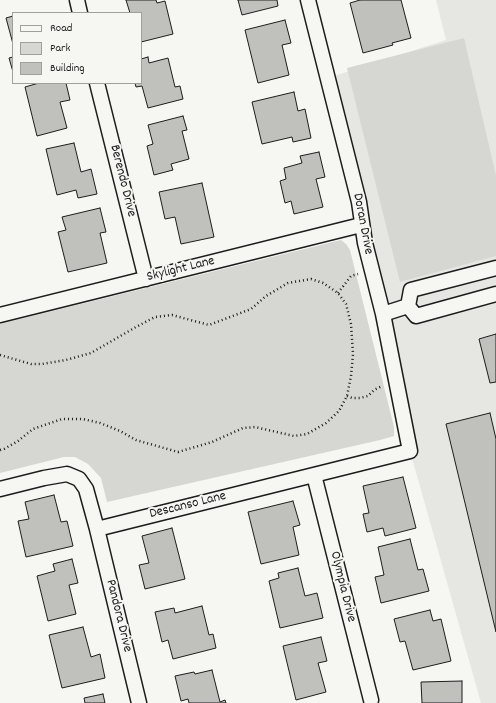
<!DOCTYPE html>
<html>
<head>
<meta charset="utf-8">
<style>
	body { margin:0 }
	#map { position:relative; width:496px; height:703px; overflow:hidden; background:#f6f6f2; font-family:Dekko,sans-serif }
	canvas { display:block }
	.legend { position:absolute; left:12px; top:12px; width:130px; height:72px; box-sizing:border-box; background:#f6f6f2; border:1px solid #9f9f9c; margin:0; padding:5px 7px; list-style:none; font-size:12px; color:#1c1c1c }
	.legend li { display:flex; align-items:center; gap:8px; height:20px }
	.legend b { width:20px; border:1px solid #9f9f9c }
</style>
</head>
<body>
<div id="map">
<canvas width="496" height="703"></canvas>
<ul class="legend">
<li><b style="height:5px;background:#f6f6f2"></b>Road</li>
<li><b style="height:11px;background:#d6d6d2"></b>Park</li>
<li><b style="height:11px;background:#c0c0bd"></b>Building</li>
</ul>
</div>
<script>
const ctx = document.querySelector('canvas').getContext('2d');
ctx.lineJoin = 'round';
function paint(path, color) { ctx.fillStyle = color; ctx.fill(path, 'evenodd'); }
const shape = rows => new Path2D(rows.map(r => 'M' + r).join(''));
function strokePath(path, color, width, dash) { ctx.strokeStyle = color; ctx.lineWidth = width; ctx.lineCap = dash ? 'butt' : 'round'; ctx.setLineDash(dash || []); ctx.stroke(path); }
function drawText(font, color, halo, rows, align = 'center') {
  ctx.font = font + ' Dekko,sans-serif'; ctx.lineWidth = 4; ctx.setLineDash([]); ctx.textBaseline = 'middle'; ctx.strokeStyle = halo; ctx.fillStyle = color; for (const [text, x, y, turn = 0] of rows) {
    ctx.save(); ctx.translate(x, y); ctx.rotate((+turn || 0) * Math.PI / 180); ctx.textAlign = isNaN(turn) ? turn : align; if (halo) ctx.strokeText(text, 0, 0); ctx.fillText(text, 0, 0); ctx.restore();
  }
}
const built = shape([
	[436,0,496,0,496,703,481,703,410,451,328,78,446,40]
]);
const green = shape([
	[464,38,496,176,496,256,400,282,347,68],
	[341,240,346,244,350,250,394,427,394,436,380,440,107,502,101,478,88,464,75,457,64,457,0,473,0,324]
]);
const building = shape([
	[126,0,156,0,157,3,165,1,173,34,141,42,141,13,130,13,126,0],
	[238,0,277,0,278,6,242,15,238,0],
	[360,0,401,0,411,38,392,43,393,45,363,53,350,3,360,0],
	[13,16,13,44,6,18,13,16],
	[285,20,291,43,282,45,289,75,258,83,245,30,285,20],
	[13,57,13,72,9,58,13,57],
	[148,57,149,63,168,58,175,87,180,86,183,99,148,108,142,86,136,87,135,83,141,83,141,59,148,57],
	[39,83,66,83,70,100,60,102,67,128,37,136,25,87,39,83],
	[294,92,298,111,305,109,311,138,293,142,292,137,262,144,252,102,294,92],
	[183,116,187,130,182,131,189,159,171,164,173,170,154,175,147,146,153,144,148,125,183,116],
	[74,143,81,172,91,169,97,194,78,198,76,190,57,195,46,149,74,143],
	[319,152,325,177,316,179,323,207,294,214,291,201,285,203,280,181,286,179,284,168,302,163,300,156,319,152],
	[202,183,214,237,181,244,175,217,165,219,159,192,202,183],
	[100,208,106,232,100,233,107,263,68,272,58,232,66,230,62,217,100,208],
	[496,334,496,382,490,383,479,339,496,334],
	[490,413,496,439,496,632,446,424,490,413],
	[403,477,416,528,385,536,383,528,367,532,363,514,369,513,363,486,403,477],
	[54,495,61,522,67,521,73,546,26,557,18,521,29,519,25,502,54,495],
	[293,501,300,525,293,527,299,555,261,564,248,512,293,501],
	[172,528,185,579,145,589,139,565,149,563,142,536,172,528],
	[410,539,418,570,423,569,429,591,381,603,375,577,384,575,378,547,410,539],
	[72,559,78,583,69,585,76,614,48,621,37,576,55,571,53,564,72,559],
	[298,568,305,596,317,593,323,618,280,628,269,581,279,578,278,573,298,568],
	[202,606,209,635,213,634,216,648,173,659,168,640,162,642,155,612,174,608,175,613,202,606],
	[430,610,433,621,441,619,451,661,413,670,405,641,400,642,394,619,430,610],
	[83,627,91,657,100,654,105,678,62,688,49,635,83,627],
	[321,637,327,661,318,663,326,692,296,700,283,646,321,637],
	[212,670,220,702,225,700,226,703,189,703,188,699,181,701,175,676,194,672,195,674,212,670],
	[462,681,462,703,422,703,421,682,462,681],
	[103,694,105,703,85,703,84,698,103,694]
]);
const path = shape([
	[338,293,351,276,358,274],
	[0,355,31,364,42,364,66,360,91,353,136,327,155,317,172,315,209,325,251,309,266,296,288,283,311,279,323,283,338,293,346,304,351,324,353,354,351,376,347,396,339,411,326,423,307,434,294,436,255,427,243,428,212,442,178,452,136,440,120,431,100,423,83,419,62,419,33,429,18,441,4,449,0,450],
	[347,396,352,398,360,398,368,396,374,390,382,386]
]);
const minor = shape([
	[77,0,80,13],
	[97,83,146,279],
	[408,306,411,290,496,268],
	[408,306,416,316,496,294],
	[383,314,408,306],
	[0,315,361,225],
	[314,475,371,700],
	[0,489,44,478,67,474,79,479,86,489,97,529,139,703],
	[97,529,410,451,383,314,365,243,359,202,308,0]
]);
const streetNames = [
	["Berendo Drive",122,181,76],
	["Doran Drive",362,224,79],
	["Skylight Lane",181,270,-14],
	["Descanso Lane",188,506,-14],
	["Olympia Drive",342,587,76],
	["Pandora Drive",118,616,76]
];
paint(built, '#e6e6e2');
paint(green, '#d6d6d2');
paint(building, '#c0c0bd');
strokePath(building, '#1c1c1c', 1);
strokePath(minor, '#1c1c1c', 17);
strokePath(path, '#1c1c1c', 2.5, [1, 3]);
strokePath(minor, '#f6f6f2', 14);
drawText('14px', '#1c1c1c', '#f6f6f2', streetNames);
</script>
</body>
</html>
